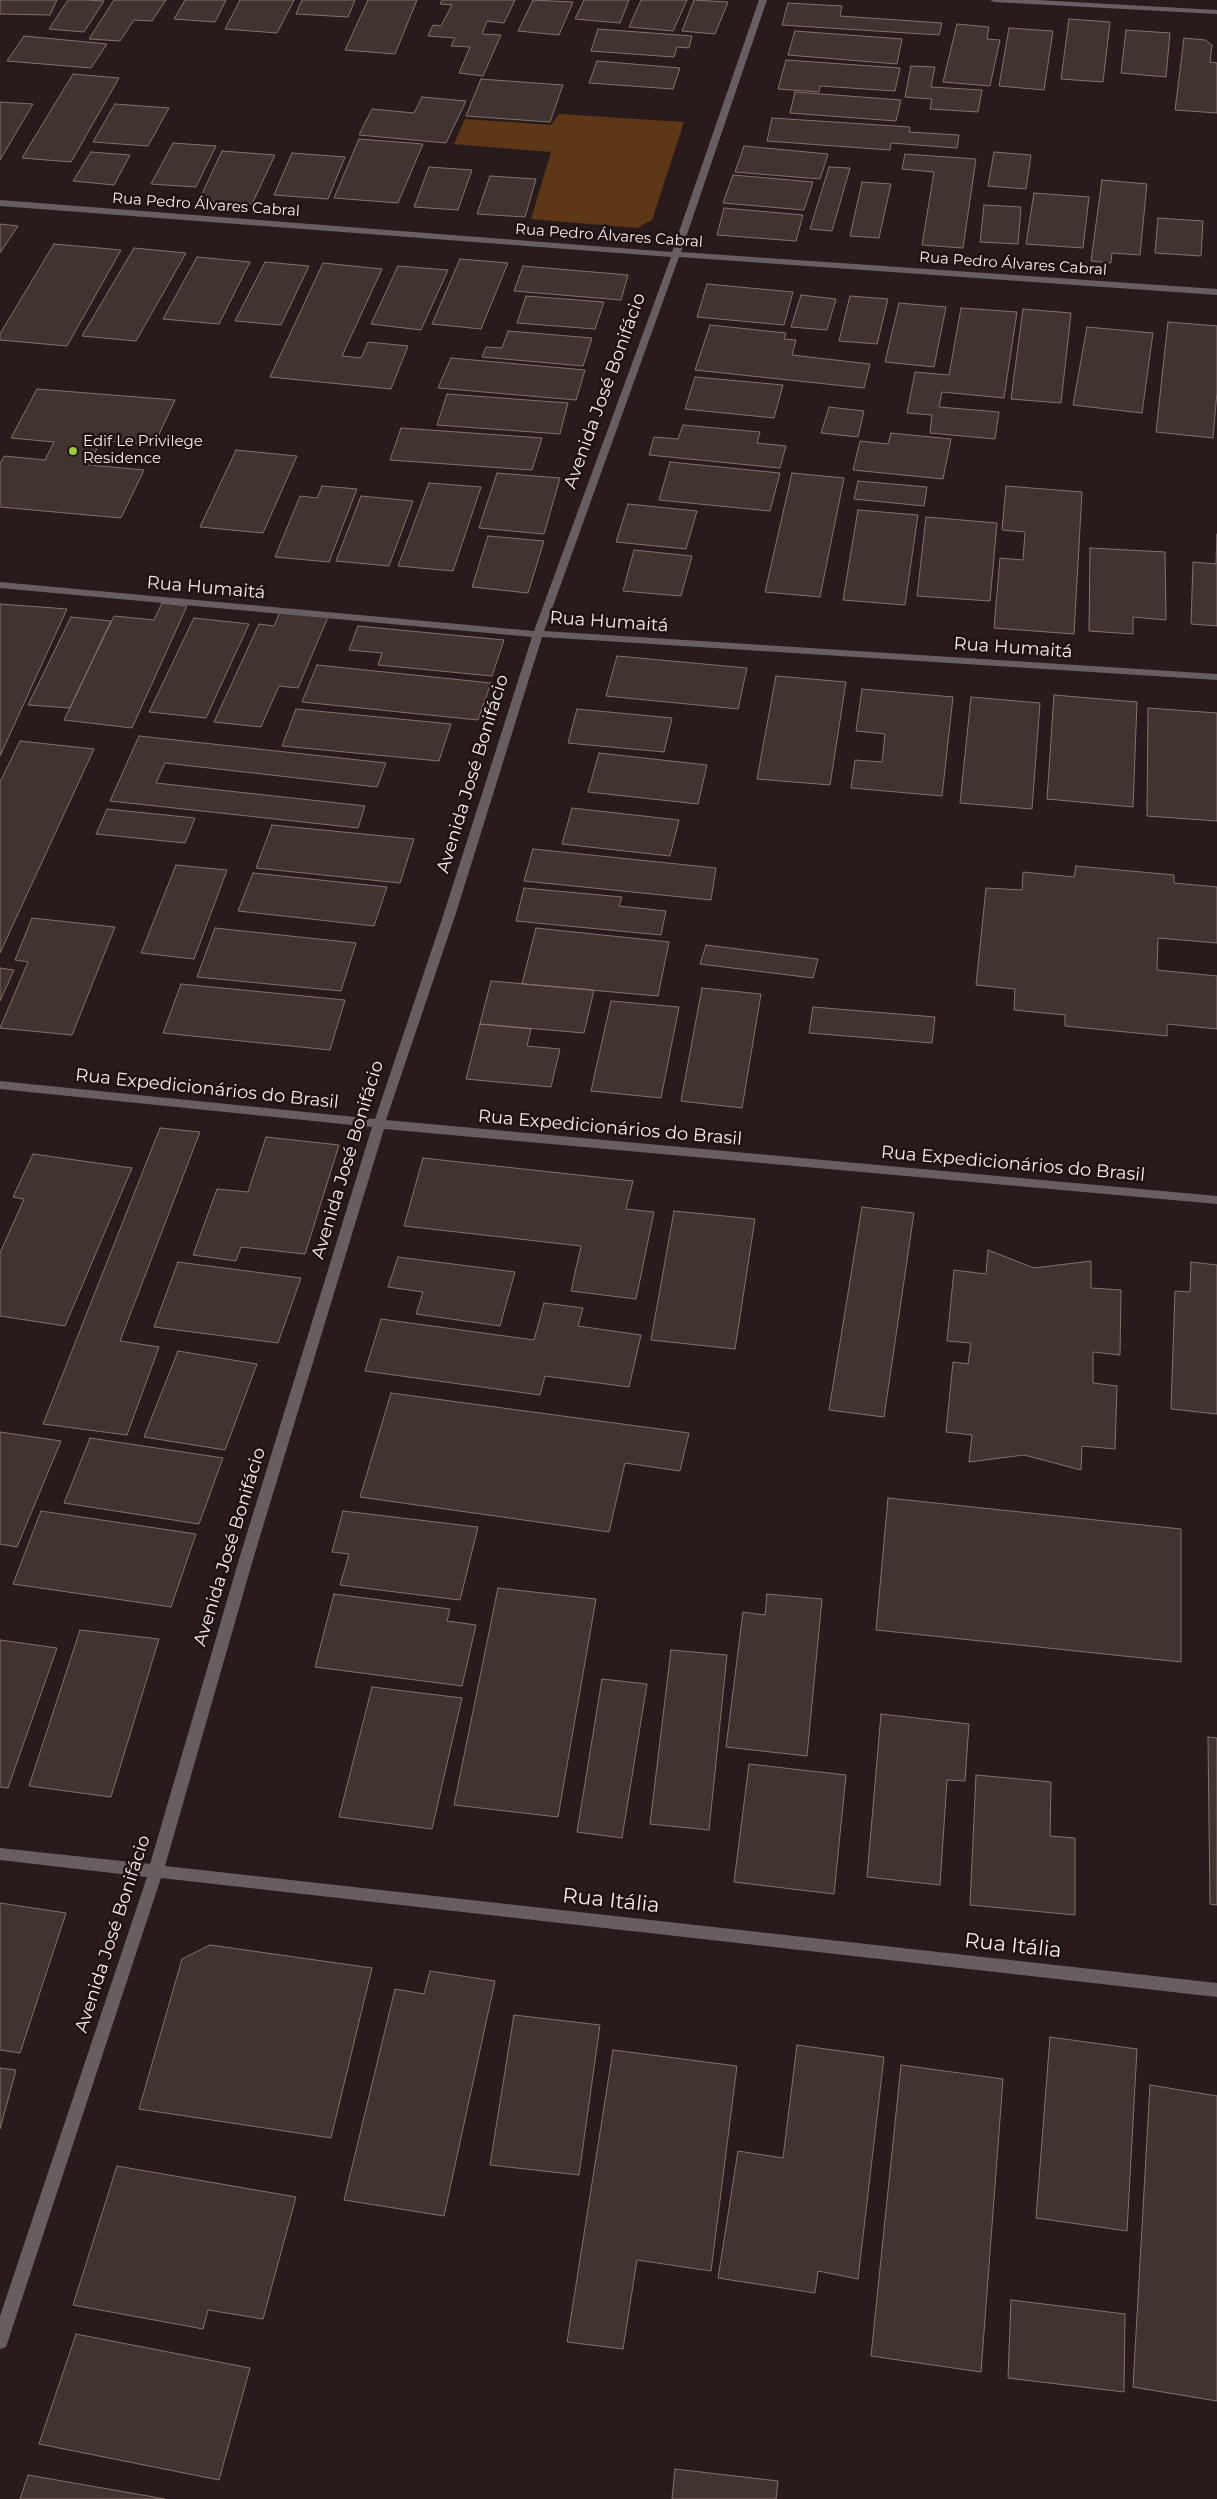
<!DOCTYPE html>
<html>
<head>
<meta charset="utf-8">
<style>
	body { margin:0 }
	canvas { display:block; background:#291b1c }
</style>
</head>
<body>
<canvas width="1217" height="2499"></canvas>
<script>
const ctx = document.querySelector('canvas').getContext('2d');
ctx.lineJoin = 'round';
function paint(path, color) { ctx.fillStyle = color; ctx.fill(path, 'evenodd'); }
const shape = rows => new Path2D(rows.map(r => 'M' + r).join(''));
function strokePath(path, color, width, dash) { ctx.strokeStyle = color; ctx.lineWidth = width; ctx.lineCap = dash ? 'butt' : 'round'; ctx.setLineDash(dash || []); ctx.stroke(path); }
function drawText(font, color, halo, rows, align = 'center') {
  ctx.font = font + ' Montserrat,sans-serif'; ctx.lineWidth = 5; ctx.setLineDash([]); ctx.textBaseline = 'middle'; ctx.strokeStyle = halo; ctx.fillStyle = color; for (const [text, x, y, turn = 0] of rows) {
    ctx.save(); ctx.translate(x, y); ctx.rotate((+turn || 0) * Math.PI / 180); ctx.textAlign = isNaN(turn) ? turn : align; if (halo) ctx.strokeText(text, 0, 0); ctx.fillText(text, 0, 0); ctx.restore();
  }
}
const green = shape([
	[559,114,684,122,652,220,637,228,531,219,551,152,454,144,465,119,551,125]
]);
const building = shape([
	[0,0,57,0,50,15,0,14,0,0],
	[68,0,88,0,104,1,84,32,49,29,68,0],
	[114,0,166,0,152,21,134,20,120,41,89,39,114,0],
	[185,0,226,0,215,22,174,19,185,0],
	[240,0,294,0,277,33,225,29,240,0],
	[302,0,355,0,348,17,296,14,302,0],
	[368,0,417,0,395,54,345,50,368,0],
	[442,0,515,0,504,23,487,21,482,34,501,35,483,76,459,73,470,47,451,46,455,38,428,36,433,25,441,26,452,5,440,4,442,0],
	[533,0,573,2,559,35,518,31,533,0],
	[584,0,629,0,620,23,575,19,584,0],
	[641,0,687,0,673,31,629,27,641,0],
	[694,0,728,2,715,34,682,31,694,0],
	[788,3,842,6,840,16,942,23,939,35,782,25,788,3],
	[1069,19,1110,22,1103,82,1061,79,1069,19],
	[957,24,989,27,987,39,1000,40,990,86,943,82,957,24],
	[1009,28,1053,31,1044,90,999,86,1009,28],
	[598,29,692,36,689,48,677,47,674,57,591,51,598,29],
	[1126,30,1170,33,1166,77,1121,73,1126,30],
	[795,31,902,39,897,64,788,55,795,31],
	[24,36,107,44,91,68,7,61,24,36],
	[1184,38,1205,40,1212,45,1210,62,1217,63,1217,113,1175,110,1184,38],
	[786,60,900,68,895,91,820,86,819,92,778,89,786,60],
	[597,61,680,68,673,89,589,83,597,61],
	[911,66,935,67,931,87,982,90,978,112,930,109,932,99,905,97,911,66],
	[73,74,119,78,71,162,22,158,73,74],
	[481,79,563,85,550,122,466,116,481,79],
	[795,92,901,100,896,121,790,113,795,92],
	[422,97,466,101,446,143,359,135,372,109,414,113,422,97],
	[0,102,33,104,0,160,0,102],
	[115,104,169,108,148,146,93,142,115,104],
	[772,118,910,127,909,132,959,135,957,148,891,143,890,150,767,141,772,118],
	[359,139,423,144,398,203,334,198,359,139],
	[173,143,216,146,196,187,151,184,173,143],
	[744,146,828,154,820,179,735,172,744,146],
	[222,151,275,155,252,204,199,200,222,151],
	[91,152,130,155,114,185,73,181,91,152],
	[994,152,1031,155,1026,189,988,186,994,152],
	[292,153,345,157,328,199,274,195,292,153],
	[905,154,976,159,963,248,922,245,934,172,902,169,905,154],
	[429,167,472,170,458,210,414,207,429,167],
	[829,167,850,168,832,231,810,229,829,167],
	[733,175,813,182,804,210,723,203,733,175],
	[490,176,536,179,525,217,477,214,490,176],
	[1102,180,1147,184,1140,255,1112,253,1111,263,1091,261,1102,180],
	[862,182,891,184,879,238,850,236,862,182],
	[1034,193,1089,197,1083,248,1026,244,1034,193],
	[984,205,1021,207,1018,244,980,242,984,205],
	[724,208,803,215,796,241,717,235,724,208],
	[1158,218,1203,221,1201,256,1155,253,1158,218],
	[0,224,18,226,0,253,0,224],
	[54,244,121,250,67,346,0,340,0,334,54,244],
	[134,248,186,253,136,341,82,336,134,248],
	[197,257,250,262,219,324,163,319,197,257],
	[460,259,508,263,481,329,432,324,460,259],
	[265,262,309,266,281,325,235,321,265,262],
	[323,263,382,269,342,356,361,358,368,342,408,346,391,389,270,377,323,263],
	[398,266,448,270,421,330,371,324,398,266],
	[523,266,628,275,621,300,514,291,523,266],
	[707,284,793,292,784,325,697,317,707,284],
	[801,295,836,299,827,330,791,327,801,295],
	[526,296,604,302,595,329,517,323,526,296],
	[850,296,888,299,877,344,839,341,850,296],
	[899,303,946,307,934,367,885,362,899,303],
	[961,308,1017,312,1004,398,942,392,939,407,999,412,995,439,930,433,932,415,907,413,915,372,949,375,961,308],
	[1023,309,1071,313,1061,403,1011,399,1023,309],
	[1168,322,1217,326,1217,392,1213,438,1156,432,1168,322],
	[710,325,786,333,784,339,796,340,792,355,870,364,864,388,695,370,710,325],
	[1087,327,1153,333,1142,413,1073,405,1087,327],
	[508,331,592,338,583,366,482,357,486,347,502,348,508,331],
	[451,358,585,370,576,400,438,388,451,358],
	[695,377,783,385,774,418,685,409,695,377],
	[37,389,175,400,154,445,101,440,89,465,144,470,121,518,0,507,0,464,4,456,45,460,54,442,11,438,37,389],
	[447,394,568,403,560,434,437,425,447,394],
	[829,407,864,411,858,437,821,433,829,407],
	[683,425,760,432,757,443,786,446,780,468,649,455,654,437,678,439,683,425],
	[401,428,542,438,532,470,390,460,401,428],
	[891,433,951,439,943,479,853,470,860,441,888,444,891,433],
	[236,450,297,456,263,533,200,527,236,450],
	[670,462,780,473,770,511,659,500,670,462],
	[497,473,560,478,544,534,479,528,497,473],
	[792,473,844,478,820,597,765,592,792,473],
	[858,481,927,487,924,506,854,499,858,481],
	[429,483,481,487,453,571,398,566,429,483],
	[322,486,357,489,329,562,275,557,300,496,317,498,322,486],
	[1006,486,1082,492,1074,634,994,628,1000,558,1023,560,1025,532,1002,530,1006,486],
	[361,496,413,501,389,566,336,561,361,496],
	[628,504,697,511,686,549,616,542,628,504],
	[858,510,918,515,905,605,843,600,858,510],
	[926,517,997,523,990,601,917,596,926,517],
	[1217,534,1217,626,1191,624,1193,562,1216,564,1217,534],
	[488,536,544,541,528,593,472,587,488,536],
	[1090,548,1165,552,1166,620,1133,617,1133,634,1089,631,1090,548],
	[634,550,692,556,681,596,623,591,634,550],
	[162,603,187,606,132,728,64,720,114,616,154,620,162,603],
	[0,604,67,609,0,756,0,604],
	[280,612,328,617,298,688,279,686,261,727,214,722,259,624,274,626,280,612],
	[71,617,111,621,70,708,28,705,71,617],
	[194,618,249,624,206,718,149,712,194,618],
	[358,626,504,640,492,676,378,665,382,653,349,650,358,626],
	[617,656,747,668,738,709,606,696,617,656],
	[317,665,491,683,478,720,302,702,317,665],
	[776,676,846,682,830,785,757,779,776,676],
	[862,689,953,697,942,796,851,788,855,760,882,762,885,734,856,731,862,689],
	[1054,695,1137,702,1133,807,1047,799,1054,695],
	[971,697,1040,703,1032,809,960,803,971,697],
	[1148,708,1217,713,1217,821,1147,816,1148,708],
	[296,709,451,724,439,761,282,746,296,709],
	[577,709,672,718,664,752,568,743,577,709],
	[139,736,386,763,377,787,165,763,156,783,365,806,358,828,110,801,139,736],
	[20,741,94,749,0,953,0,782,20,741],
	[599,753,707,765,698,804,588,792,599,753],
	[572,808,679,820,670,856,562,844,572,808],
	[107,809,195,818,185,843,96,834,107,809],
	[272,825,414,839,400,883,256,868,272,825],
	[533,849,716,868,711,900,524,881,533,849],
	[176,865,227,870,194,959,141,953,176,865],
	[1076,866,1174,875,1174,883,1217,887,1217,943,1158,938,1157,970,1217,976,1217,1029,1167,1024,1167,1036,1065,1026,1065,1015,1014,1010,1015,989,976,985,986,888,1022,890,1023,872,1074,877,1076,866],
	[253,873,387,887,374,926,238,911,253,873],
	[524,888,622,897,619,906,666,911,661,935,516,921,524,888],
	[32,918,115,927,72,1035,0,1028,28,962,15,960,32,918],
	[215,928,356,943,341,991,197,977,215,928],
	[536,928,669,942,658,996,522,984,536,928],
	[706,945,818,959,813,978,700,964,706,945],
	[0,968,14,970,0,1001,0,968],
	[491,981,594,990,584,1033,480,1024,491,981],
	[181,984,345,1000,330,1050,163,1033,181,984],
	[702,988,761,994,742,1108,681,1101,702,988],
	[611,1001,679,1007,661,1098,591,1091,611,1001],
	[813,1007,935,1017,932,1043,809,1033,813,1007],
	[480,1024,531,1029,527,1046,560,1049,551,1087,466,1079,480,1024],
	[160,1128,200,1132,120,1341,159,1347,127,1435,43,1424,160,1128],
	[266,1137,339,1145,305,1254,241,1247,236,1261,193,1255,217,1189,248,1192,266,1137],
	[33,1154,132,1168,65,1326,0,1316,0,1253,24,1199,13,1197,33,1154],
	[423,1158,633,1181,626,1209,654,1212,636,1299,571,1291,581,1246,404,1226,423,1158],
	[862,1207,914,1213,884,1417,829,1410,862,1207],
	[674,1211,755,1219,735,1349,651,1340,674,1211],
	[988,1250,1034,1268,1091,1261,1091,1288,1121,1290,1120,1355,1093,1352,1093,1383,1117,1386,1115,1449,1082,1446,1081,1470,1024,1455,969,1462,972,1435,946,1432,953,1362,968,1364,971,1343,947,1341,954,1270,986,1274,988,1250],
	[398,1257,515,1272,500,1326,416,1314,423,1292,388,1287,398,1257],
	[178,1262,301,1278,278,1343,154,1327,178,1262],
	[1191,1262,1217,1265,1217,1414,1171,1409,1175,1291,1190,1292,1191,1262],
	[544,1303,583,1308,578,1326,641,1335,629,1387,545,1376,540,1395,365,1371,381,1319,534,1340,544,1303],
	[178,1351,257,1364,225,1450,144,1437,178,1351],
	[391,1393,689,1433,680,1471,625,1463,609,1532,360,1497,391,1393],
	[0,1432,61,1441,17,1547,0,1544,0,1432],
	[90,1438,223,1458,199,1524,64,1503,90,1438],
	[888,1498,1181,1529,1181,1662,876,1630,888,1498],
	[41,1511,196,1534,171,1607,13,1584,41,1511],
	[343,1511,478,1527,460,1600,340,1585,349,1554,332,1552,343,1511],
	[498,1588,596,1599,558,1817,454,1805,498,1588],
	[334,1594,450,1609,447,1621,476,1625,462,1686,315,1667,334,1594],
	[767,1594,822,1599,807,1756,726,1747,743,1612,765,1615,767,1594],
	[80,1630,159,1639,111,1797,29,1786,80,1630],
	[0,1640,57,1648,8,1788,0,1787,0,1640],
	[671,1650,727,1655,709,1830,650,1824,671,1650],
	[602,1679,647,1684,622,1838,577,1832,602,1679],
	[372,1687,462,1698,432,1829,339,1817,372,1687],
	[881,1714,969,1724,965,1781,947,1780,940,1885,867,1877,881,1714],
	[1208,1737,1217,1738,1217,1905,1210,1904,1208,1737],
	[749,1764,846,1775,834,1894,734,1882,749,1764],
	[976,1775,1051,1782,1050,1836,1075,1838,1075,1915,970,1905,976,1775],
	[0,1903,66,1913,20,2053,0,2050,0,1903],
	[210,1945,372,1968,331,2138,139,2109,182,1959,210,1945],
	[430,1971,495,1981,444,2216,344,2200,395,1989,424,1994,430,1971],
	[514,2015,600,2025,579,2175,490,2165,514,2015],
	[1050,2037,1137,2049,1127,2231,1036,2218,1050,2037],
	[797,2045,884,2057,858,2279,818,2271,815,2293,718,2278,738,2151,783,2158,797,2045],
	[613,2050,737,2066,711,2271,637,2260,623,2349,567,2342,613,2050],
	[901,2065,1003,2079,981,2372,871,2356,901,2065],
	[0,2068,16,2070,0,2129,0,2068],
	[1150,2085,1217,2096,1217,2401,1133,2387,1150,2085],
	[117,2166,296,2197,263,2319,208,2310,203,2329,73,2305,117,2166],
	[1011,2300,1125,2314,1124,2392,1008,2378,1011,2300],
	[76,2334,250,2368,219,2480,39,2444,76,2334],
	[675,2469,778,2481,776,2499,672,2499,675,2469],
	[28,2475,165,2499,20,2499,28,2475]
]);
const minor = shape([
	[759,0,767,0,681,252,1217,289,1217,295,679,257,544,631,1217,674,1217,680,542,637,456,913,386,1120,1217,1196,1217,1204,384,1129,254,1556,165,1866,1217,1983,1217,1997,161,1878,8,2341,6,2347,0,2349,0,2316,147,1877,0,1860,0,1848,150,1864,240,1556,372,1127,0,1089,0,1081,375,1119,444,913,532,637,0,588,0,582,534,631,671,257,0,206,0,200,672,252,759,0],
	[990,0,1037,0,1217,10,1217,14,994,2,990,0]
]);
const markers = [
	[73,451,5,"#9bcb33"]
];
const farStreetnames = [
	["Rua Pedro Álvares Cabral",206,205,4],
	["Rua Pedro Álvares Cabral",609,236,4],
	["Rua Pedro Álvares Cabral",1013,264,4]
];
const farPoinames = [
	["Edif Le Privilege",83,442],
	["Residence",83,459]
];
const streetNames = [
	["Avenida José Bonifácio",605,391,-70],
	["Rua Humaitá",206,588,5],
	["Rua Humaitá",609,622,4],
	["Rua Humaitá",1013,648,4],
	["Avenida José Bonifácio",473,774,-73],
	["Rua Expedicionários do Brasil",207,1089,6],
	["Rua Expedicionários do Brasil",610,1128,5],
	["Avenida José Bonifácio",348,1160,-73],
	["Rua Expedicionários do Brasil",1013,1164,5],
	["Avenida José Bonifácio",230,1547,-73],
	["Avenida José Bonifácio",113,1934,-72]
];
const nearStreetnames = [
	["Rua Itália",611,1901,6],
	["Rua Itália",1013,1946,6]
];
paint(green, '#5d3716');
paint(building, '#41332f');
strokePath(building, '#82716c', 1);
paint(minor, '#665e61');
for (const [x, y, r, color] of markers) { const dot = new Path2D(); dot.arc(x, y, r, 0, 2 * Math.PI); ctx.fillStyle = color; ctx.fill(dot); strokePath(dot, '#1f1213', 2); }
drawText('15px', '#f7eded', '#1f1213', farStreetnames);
drawText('15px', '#f7eded', '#1f1213', farPoinames, 'left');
drawText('18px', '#f7eded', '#1f1213', streetNames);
drawText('21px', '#f7eded', '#1f1213', nearStreetnames);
</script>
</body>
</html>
